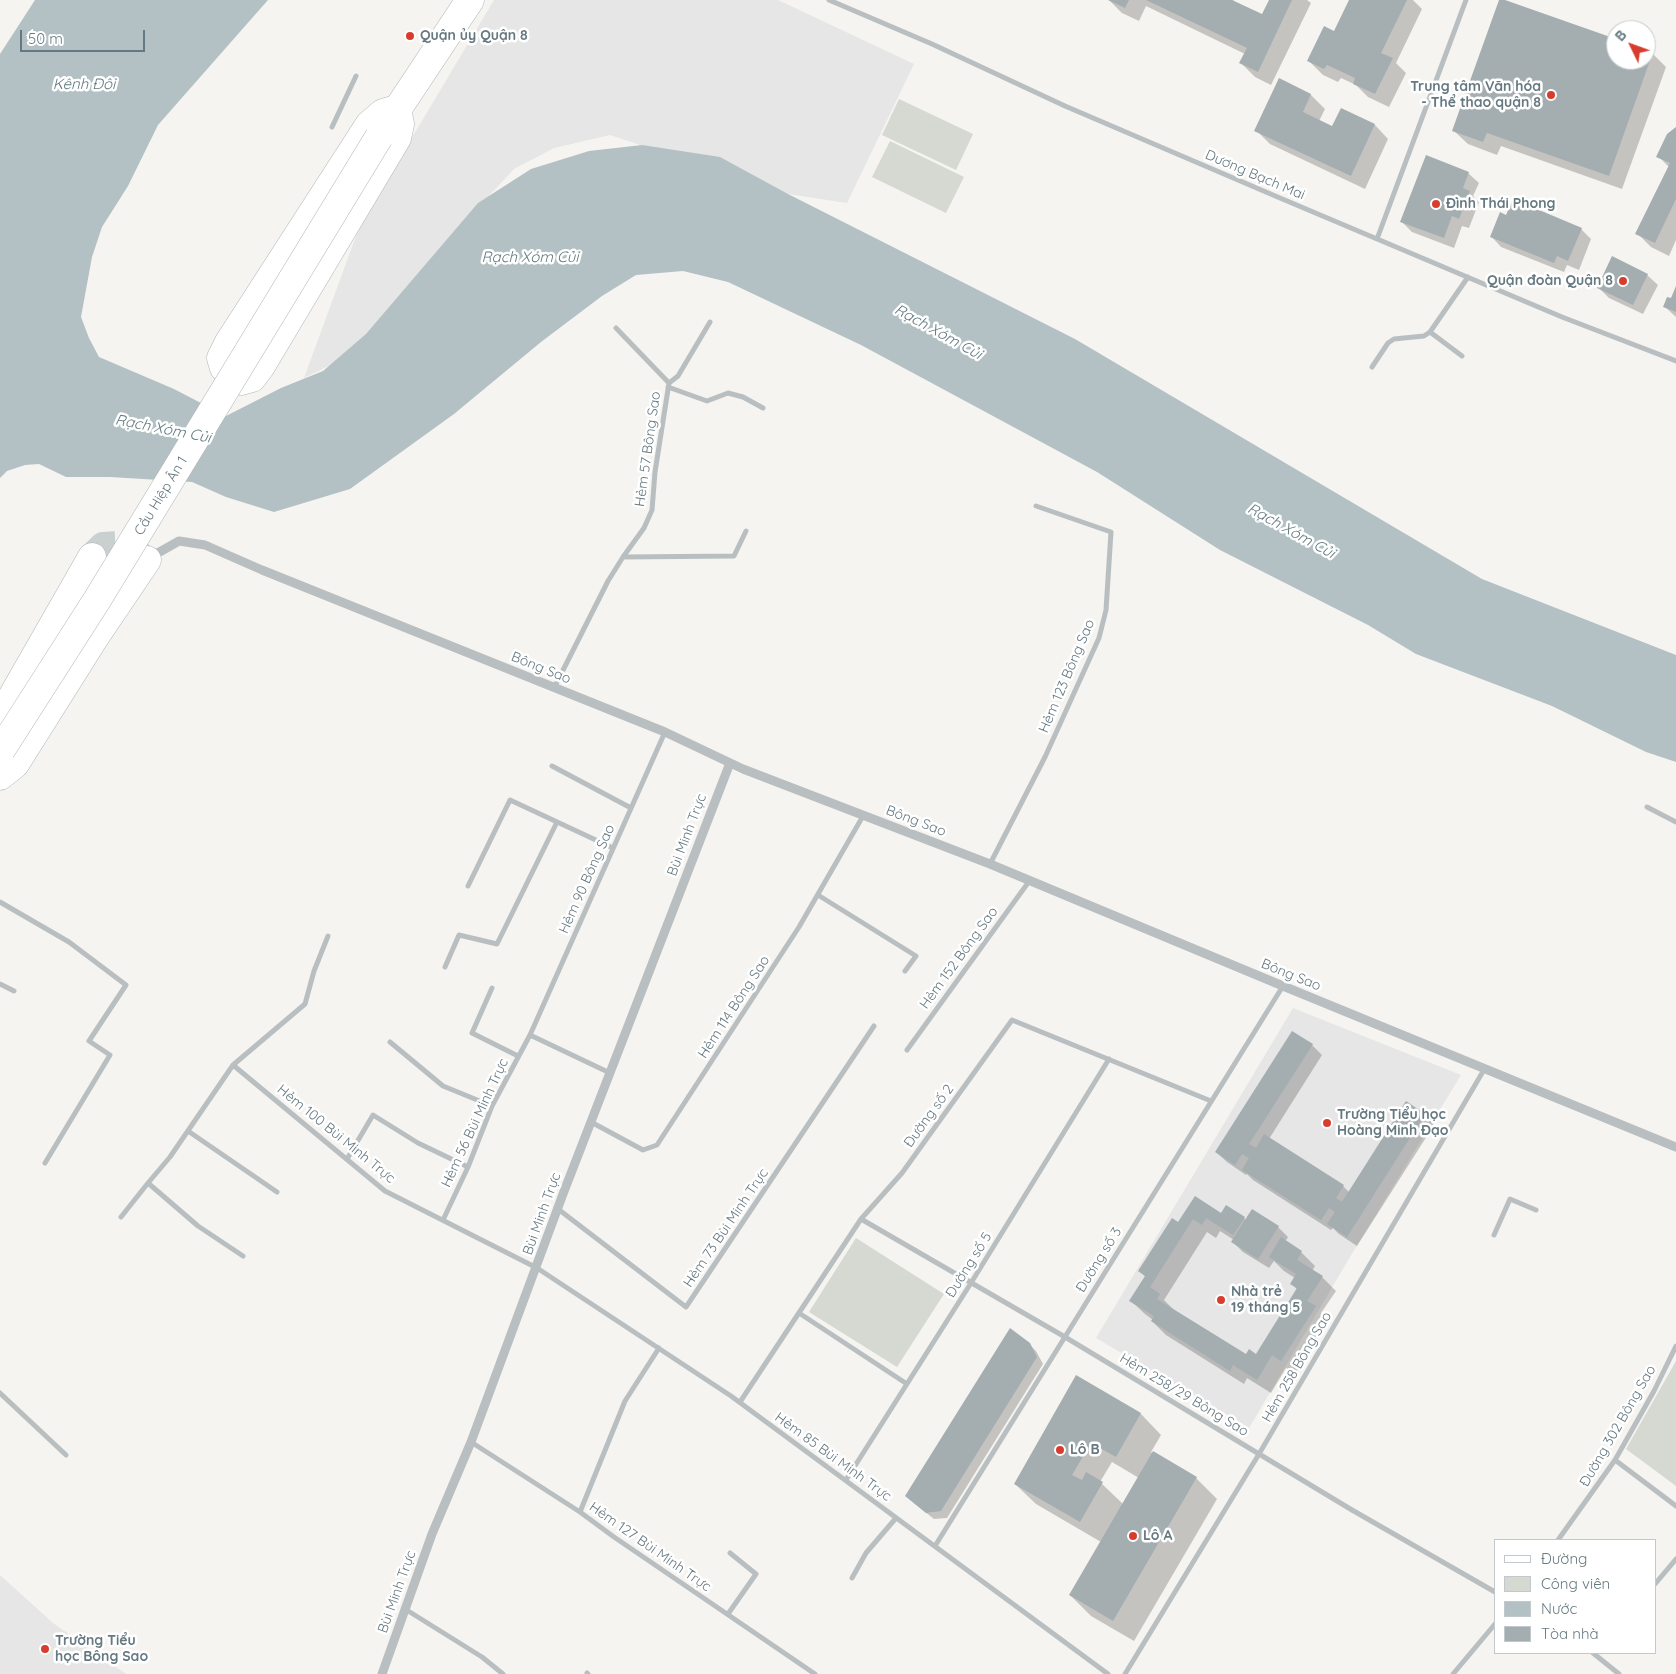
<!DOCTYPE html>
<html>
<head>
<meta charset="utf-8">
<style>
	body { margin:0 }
	#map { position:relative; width:1676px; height:1674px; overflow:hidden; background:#f5f4f1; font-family:Quicksand,sans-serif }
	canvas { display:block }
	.legend { position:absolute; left:1494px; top:1539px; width:162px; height:115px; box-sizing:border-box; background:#fff; border:1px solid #c2c9cc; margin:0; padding:6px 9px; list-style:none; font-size:15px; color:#667980 }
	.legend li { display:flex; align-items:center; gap:10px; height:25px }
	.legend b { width:25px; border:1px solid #c2c9cc }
	.north { position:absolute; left:1606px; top:20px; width:50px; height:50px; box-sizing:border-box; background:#fff; border:1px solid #c2c9cc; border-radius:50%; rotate:312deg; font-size:14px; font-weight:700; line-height:20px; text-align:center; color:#667980 }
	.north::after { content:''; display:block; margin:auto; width:18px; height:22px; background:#d73d2f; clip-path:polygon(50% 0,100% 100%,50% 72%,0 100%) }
	.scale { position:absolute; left:20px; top:30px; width:125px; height:22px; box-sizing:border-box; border:2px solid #667980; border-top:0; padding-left:6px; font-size:15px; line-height:18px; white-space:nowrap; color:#667980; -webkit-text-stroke:4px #fff; paint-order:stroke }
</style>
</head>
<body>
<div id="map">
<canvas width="1676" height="1674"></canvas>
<ul class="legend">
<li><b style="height:6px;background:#fff"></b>Đường</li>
<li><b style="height:14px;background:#d5d9d1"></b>Công viên</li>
<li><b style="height:14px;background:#b4c1c4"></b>Nước</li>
<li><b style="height:14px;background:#a4adb0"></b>Tòa nhà</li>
</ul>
<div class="north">B</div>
<div class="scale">50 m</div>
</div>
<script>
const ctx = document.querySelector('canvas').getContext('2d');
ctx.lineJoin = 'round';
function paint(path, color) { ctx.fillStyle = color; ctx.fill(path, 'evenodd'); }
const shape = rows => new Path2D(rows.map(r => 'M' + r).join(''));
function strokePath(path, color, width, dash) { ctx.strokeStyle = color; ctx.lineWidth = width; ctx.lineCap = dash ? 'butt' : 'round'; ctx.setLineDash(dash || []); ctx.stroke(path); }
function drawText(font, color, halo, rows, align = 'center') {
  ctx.font = font + ' Quicksand,sans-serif'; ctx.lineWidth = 5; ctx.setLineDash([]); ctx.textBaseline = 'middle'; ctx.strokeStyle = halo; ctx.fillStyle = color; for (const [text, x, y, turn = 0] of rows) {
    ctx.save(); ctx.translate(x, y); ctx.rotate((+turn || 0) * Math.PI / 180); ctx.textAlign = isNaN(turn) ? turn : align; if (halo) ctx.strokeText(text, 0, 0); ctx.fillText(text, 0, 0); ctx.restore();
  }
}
const built = shape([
	[494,0,778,0,914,64,847,203,788,194,610,135,554,148,514,169,472,214,373,344,304,378,356,236,370,208],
	[1293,1008,1461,1075,1347,1262,1249,1428,1096,1338],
	[0,1575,53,1623,126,1674,0,1674]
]);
const green = shape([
	[899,99,973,134,956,170,882,135],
	[890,141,964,177,946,213,872,177],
	[856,1238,944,1294,897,1367,809,1312],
	[1676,1361,1676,1486,1626,1449]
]);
const water = shape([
	[35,0,268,0,158,125,128,186,102,227,92,257,81,317,89,338,99,357,174,389,226,416,281,388,323,371,366,334,478,203,531,169,589,151,642,145,720,157,788,194,1075,339,1482,579,1676,655,1676,762,1646,752,1552,706,1416,654,1368,625,1220,550,1097,472,861,345,728,282,683,271,636,275,602,296,541,342,454,414,350,489,274,512,226,497,192,482,110,477,66,477,39,464,25,465,7,471,0,478,0,54]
]);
const shadow = shape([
	[1109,0,1233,0,1236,4,1263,16,1270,0,1307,0,1311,3,1271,85,1255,77,1241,63,1245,54,1146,6,1139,21,1122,13],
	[1350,0,1413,0,1422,9,1396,63,1406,73,1389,107,1368,97,1356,85,1341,78,1338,82,1323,75,1309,61,1334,33],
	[1500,0,1616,40,1616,60,1646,60,1646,51,1652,53,1666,67,1622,189,1501,146,1497,155,1468,144,1454,131],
	[1280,80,1311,95,1325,109,1319,121,1333,127,1342,109,1375,125,1388,139,1365,189,1270,144,1256,130],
	[1676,129,1676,240,1669,256,1651,247,1637,233,1669,167,1658,156],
	[1468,173,1479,183,1473,196,1479,202,1469,228,1462,226,1454,248,1412,232,1402,222],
	[1581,229,1591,239,1579,270,1567,265,1564,272,1501,247,1491,236],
	[1647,275,1658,285,1643,314,1609,298,1598,287],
	[1676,289,1676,317,1665,307,1672,300],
	[1312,1045,1322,1055,1269,1139,1343,1186,1349,1192,1424,1115,1434,1125,1357,1246,1339,1234,1333,1228,1331,1230,1253,1180,1247,1174,1246,1175,1227,1162,1216,1152],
	[1195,1198,1222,1215,1244,1218,1246,1220,1278,1227,1288,1237,1285,1242,1301,1252,1315,1266,1312,1271,1322,1277,1336,1291,1321,1313,1329,1321,1295,1374,1286,1368,1271,1393,1247,1378,1244,1384,1166,1335,1152,1321,1153,1320,1145,1314,1131,1301,1146,1277,1140,1271,1179,1224],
	[1220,1231,1234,1240,1233,1242,1243,1252,1269,1268,1274,1261,1284,1271,1295,1278,1291,1284,1298,1290,1256,1355,1246,1356,1172,1310,1173,1309,1164,1300,1207,1232,1216,1238],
	[1029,1344,1036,1351,1043,1364,947,1518,934,1519,914,1503],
	[1077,1377,1141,1414,1161,1435,1151,1452,1196,1478,1217,1499,1134,1641,1091,1616,1070,1595,1101,1542,1036,1504,1015,1484],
	[1112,1462,1139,1478,1123,1504,1100,1482]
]);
const building = shape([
	[1108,0,1129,0,1125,8],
	[1146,0,1232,0,1262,14,1269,0,1292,0,1258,72,1239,63,1247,48],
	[1349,0,1407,0,1381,53,1393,58,1375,94,1353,84,1355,78,1327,65,1324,69,1307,61,1324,26,1334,31],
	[1499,0,1505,0,1616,39,1616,60,1646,60,1646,50,1653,52,1609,176,1487,133,1483,142,1452,131],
	[1279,78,1311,94,1303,112,1332,126,1341,108,1375,124,1351,176,1254,131],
	[1676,127,1676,199,1655,243,1635,234,1670,163,1656,157,1667,134],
	[1426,155,1469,172,1463,188,1470,191,1459,219,1452,216,1444,238,1400,222],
	[1513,199,1582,228,1568,261,1557,256,1554,263,1490,237,1500,212,1506,215],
	[1612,256,1648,274,1633,305,1597,288],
	[1676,286,1676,312,1663,307,1667,297,1671,298],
	[1292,1031,1313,1044,1249,1144,1256,1148,1264,1134,1344,1185,1336,1198,1342,1202,1406,1101,1425,1114,1347,1237,1327,1224,1335,1212,1329,1208,1321,1220,1242,1170,1249,1158,1242,1154,1235,1165,1215,1152],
	[1195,1196,1221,1213,1226,1205,1245,1217,1233,1235,1206,1218,1202,1225,1193,1219,1150,1287,1160,1294,1157,1299,1246,1354,1249,1349,1256,1354,1297,1288,1290,1284,1296,1274,1269,1257,1281,1237,1302,1251,1297,1260,1323,1276,1307,1301,1316,1306,1281,1361,1272,1355,1257,1380,1233,1365,1230,1371,1151,1321,1154,1316,1129,1301,1145,1276,1138,1271,1172,1218,1178,1222],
	[1252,1209,1279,1226,1258,1259,1231,1242],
	[1010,1328,1030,1343,1037,1357,941,1511,926,1513,905,1496],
	[1076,1375,1141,1413,1116,1457,1091,1443,1072,1475,1082,1480,1086,1472,1103,1482,1080,1522,1014,1484],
	[1153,1451,1197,1477,1113,1621,1069,1595]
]);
const secondaryTunnel = shape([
	[92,557,103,546,121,545,147,560]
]);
const minor = shape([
	[829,0,932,44,1065,106,1280,198,1562,317,1676,361],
	[332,127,356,76],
	[1377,239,1466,0],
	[616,328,669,383],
	[1430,332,1462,356],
	[1372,367,1388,343,1394,339,1424,336,1430,332,1468,277],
	[668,387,707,401,728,393,743,397,763,408],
	[623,557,734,556,746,531],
	[554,688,608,581,623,557,644,528,652,510,655,472,669,383,678,376,710,322],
	[552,766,631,808],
	[1647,807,1676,822],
	[990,864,1045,757,1099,638,1106,610,1111,532,1036,506],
	[468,886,510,800,613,848],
	[818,895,916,956,905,971],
	[0,902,69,942,126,985,89,1041,110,1055,45,1163],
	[445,967,459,935,497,944,557,822],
	[0,984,14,991],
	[492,988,472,1033,518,1056],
	[530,1035,665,732],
	[390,1042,443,1086,492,1106],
	[907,1050,1030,880],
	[233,1065,385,1191,537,1268,731,1396,1108,1674],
	[591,1122,643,1150,657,1145,799,927,863,816],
	[188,1131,277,1192],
	[347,1159,373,1115,418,1143,468,1167],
	[148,1183,170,1157,233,1065,305,1004,314,971,328,936],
	[558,1209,686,1307,874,1026],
	[121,1217,148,1183,198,1226,243,1256],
	[861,1219,1065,1337,1352,1510,1495,1592],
	[443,1220,468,1167,492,1106,530,1035,610,1073],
	[1494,1235,1510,1199,1536,1210],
	[799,1313,907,1384],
	[0,1393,66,1455],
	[740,1402,861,1219,902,1173,1012,1020,1211,1101],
	[471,1442,580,1512,614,1537,815,1674],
	[1615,1460,1676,1506],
	[846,1480,971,1283,1109,1059],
	[580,1512,625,1401,659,1348],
	[1558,1540,1615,1460,1654,1391,1676,1346],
	[935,1546,1283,986],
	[852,1578,866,1553,896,1518],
	[1655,1584,1676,1559],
	[405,1609,482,1657,503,1674],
	[728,1614,756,1574,730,1553],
	[1593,1653,1619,1674],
	[587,1673,588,1674],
	[1125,1674,1259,1454,1485,1068],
	[1453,1674,1495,1624]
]);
const tertiary = shape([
	[149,558,179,541,205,545,262,570,665,732,743,769,990,864,1283,986,1676,1147],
	[382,1674,432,1534,471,1442,563,1194,730,763]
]);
const secondary = shape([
	[397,109,400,124,397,138,261,366,252,378,241,381,224,368,221,358,229,342,369,125,383,113,397,109],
	[387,125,470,0],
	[0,718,92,557],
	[0,776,15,764,93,640,147,560]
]);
const secondaryBridge = shape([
	[1,750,97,600,379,137]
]);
const markers = [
	[410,36,5,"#d73d2f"],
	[1551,95,5,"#d73d2f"],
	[1436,204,5,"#d73d2f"],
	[1623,281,5,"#d73d2f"],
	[1327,1123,5,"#d73d2f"],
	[1221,1300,5,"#d73d2f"],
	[1060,1450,5,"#d73d2f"],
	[1133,1536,5,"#d73d2f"],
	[45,1649,5,"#d73d2f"]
];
const poiNames = [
	["Quận ủy Quận 8",420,36],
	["Trung tâm Văn hóa",1541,87,"right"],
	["- Thể thao quận 8",1541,103,"right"],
	["Đình Thái Phong",1446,204],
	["Quận đoàn Quận 8",1613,281,"right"],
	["Trường Tiểu học",1337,1115],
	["Hoàng Minh Đạo",1337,1131],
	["Nhà trẻ",1231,1292],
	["19 tháng 5",1231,1308],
	["Lô B",1070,1450],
	["Lô A",1143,1536],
	["Trường Tiểu",55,1641],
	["học Bông Sao",55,1657]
];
const streetNames = [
	["Dương Bạch Mai",1255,175,23],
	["Hẻm 57 Bông Sao",648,449,-82],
	["Cầu Hiệp Ân 1",161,496,-59],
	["Bông Sao",541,668,22],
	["Hẻm 123 Bông Sao",1067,676,-67],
	["Bông Sao",916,821,21],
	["Bùi Minh Trực",687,835,-69],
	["Hẻm 90 Bông Sao",587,879,-66],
	["Hẻm 152 Bông Sao",959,958,-54],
	["Bông Sao",1291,975,22],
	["Hẻm 114 Bông Sao",734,1007,-57],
	["Đường số 2",929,1116,-54],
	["Hẻm 56 Bùi Minh Trực",475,1123,-65],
	["Hẻm 100 Bùi Minh Trực",336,1134,39],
	["Bùi Minh Trực",542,1214,-70],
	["Hẻm 73 Bùi Minh Trực",726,1228,-56],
	["Đường số 3",1099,1260,-58],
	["Đường số 5",969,1265,-58],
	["Hẻm 258 Bông Sao",1297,1367,-60],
	["Hẻm 258/29 Bông Sao",1184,1395,31],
	["Đường 302 Bông Sao",1618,1426,-60],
	["Hẻm 85 Bùi Minh Trực",833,1457,36],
	["Hẻm 127 Bùi Minh Trực",650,1547,35],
	["Bùi Minh Trực",397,1592,-70]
];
const waterNames = [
	["Kênh Đôi",84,84],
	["Rạch Xóm Củi",530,257],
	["Rạch Xóm Củi",938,332,29],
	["Rạch Xóm Củi",163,429,11],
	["Rạch Xóm Củi",1291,531,29]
];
paint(built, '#e5e6e5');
paint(green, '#d5d9d1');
paint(water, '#b4c1c4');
paint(shadow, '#0003');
paint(building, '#a4adb0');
strokePath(secondaryTunnel, '#cacfcf', 28, [28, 14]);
strokePath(secondary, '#aeb5b8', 29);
strokePath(minor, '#b9bfc1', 5);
strokePath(tertiary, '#b9bfc1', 9);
strokePath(secondary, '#fff', 28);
strokePath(secondaryBridge, '#aeb5b8', 29, []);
strokePath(secondaryBridge, '#fff', 28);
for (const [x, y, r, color] of markers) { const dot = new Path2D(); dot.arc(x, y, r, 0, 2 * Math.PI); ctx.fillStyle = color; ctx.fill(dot); strokePath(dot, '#fff', 2); }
drawText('bold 14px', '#667980', '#fff', poiNames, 'left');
drawText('14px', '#667980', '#fff', streetNames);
drawText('italic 15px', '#627a7e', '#fff', waterNames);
</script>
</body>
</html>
